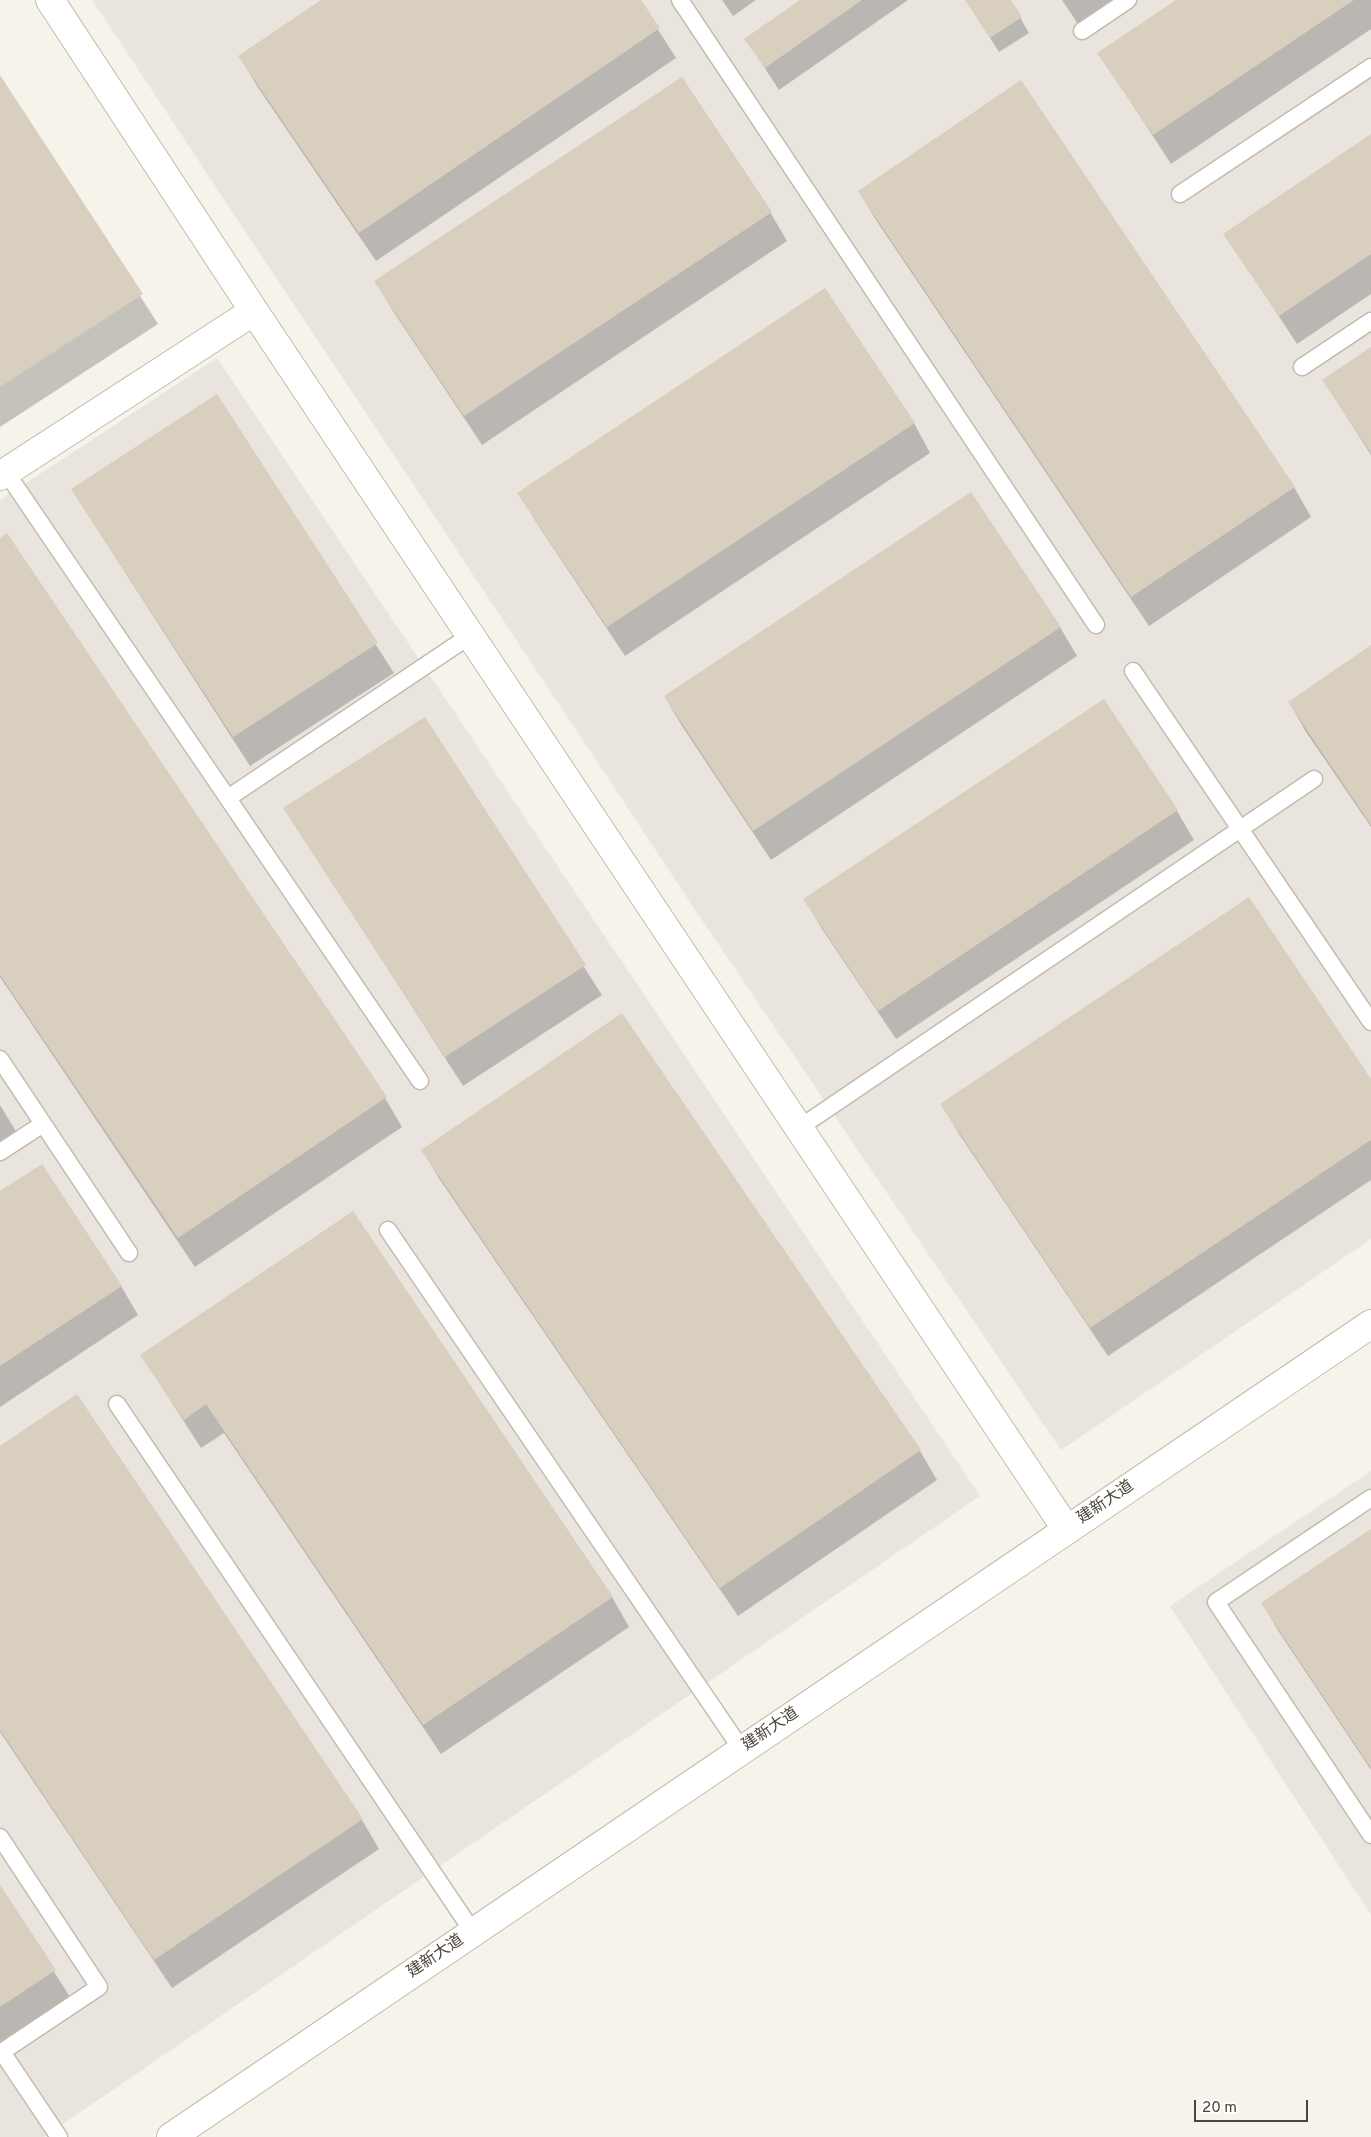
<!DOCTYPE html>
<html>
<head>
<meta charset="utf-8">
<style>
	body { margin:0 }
	#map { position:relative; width:1371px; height:2137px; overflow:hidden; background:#f6f3ea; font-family:Overpass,sans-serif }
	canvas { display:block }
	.scale { position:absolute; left:1194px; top:2100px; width:114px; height:22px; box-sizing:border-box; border:2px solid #4b4437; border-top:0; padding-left:6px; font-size:15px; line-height:18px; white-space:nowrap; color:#4b4437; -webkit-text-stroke:4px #fff; paint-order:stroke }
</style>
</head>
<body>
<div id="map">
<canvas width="1371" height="2137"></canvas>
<div class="scale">20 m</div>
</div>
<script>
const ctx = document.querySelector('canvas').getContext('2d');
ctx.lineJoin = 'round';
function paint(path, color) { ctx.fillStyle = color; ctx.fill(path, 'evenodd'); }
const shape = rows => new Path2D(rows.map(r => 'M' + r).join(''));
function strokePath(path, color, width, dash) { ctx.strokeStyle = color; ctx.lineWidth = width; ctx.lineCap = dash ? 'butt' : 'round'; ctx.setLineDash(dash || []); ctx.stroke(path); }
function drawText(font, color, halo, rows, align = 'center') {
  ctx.font = font + ' Overpass,"Noto Sans SC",sans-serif'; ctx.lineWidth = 4; ctx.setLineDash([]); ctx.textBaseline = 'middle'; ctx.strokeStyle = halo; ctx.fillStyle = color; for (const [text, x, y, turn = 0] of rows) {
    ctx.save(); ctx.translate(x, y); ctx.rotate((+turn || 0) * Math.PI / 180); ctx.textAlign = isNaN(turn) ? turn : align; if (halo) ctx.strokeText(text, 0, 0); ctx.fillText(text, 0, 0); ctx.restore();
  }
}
const industrial = shape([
	[92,0,1371,0,1371,1239,1061,1450,700,917],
	[217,358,980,1496,44,2137,0,2137,0,500],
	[1371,1471,1371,1915,1170,1606]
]);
const shadow = shape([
	[323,0,639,0,676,58,376,261,257,86,240,57],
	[722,0,756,0,733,16],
	[802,0,908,0,779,90,746,39],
	[966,0,1010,0,1029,33,999,52],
	[1062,0,1120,0,1080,27],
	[1178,0,1371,0,1371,29,1171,164,1099,53],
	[0,77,158,324,0,427],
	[1371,136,1371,294,1297,344,1225,234],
	[859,191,1294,487,1311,517,1149,626,876,220],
	[770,212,787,241,482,445,393,311,376,282],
	[1371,349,1371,455,1324,381],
	[216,396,394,673,250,766,72,490],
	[914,423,930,453,625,656,536,522,519,493],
	[7,535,385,1098,402,1127,195,1267,0,977,0,540],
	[1060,627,1077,656,771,860,682,726,665,697],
	[1371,647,1371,827,1306,732,1289,702],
	[424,718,602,995,463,1086,285,809],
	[1177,811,1194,840,896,1039,822,929,805,900],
	[1371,1081,1371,1180,1108,1356,959,1134,942,1105],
	[0,1105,23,1143,0,1158],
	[423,1151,920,1451,937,1480,738,1616,440,1180],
	[0,1193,121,1286,138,1315,0,1407],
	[142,1356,612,1597,629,1627,441,1754,224,1433,201,1448],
	[77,1395,362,1820,379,1849,172,1988,0,1732,0,1447],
	[1371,1530,1371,1770,1279,1632,1262,1603],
	[0,1887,72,2000,0,2048]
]);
const building = shape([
	[321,0,641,0,660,28,359,233,238,56],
	[800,0,862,0,765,68,744,39],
	[965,0,1011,0,1022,17,990,38],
	[1176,0,1354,0,1153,135,1097,53],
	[0,75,143,294,0,387],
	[682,77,772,212,464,416,374,281],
	[1021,80,1295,487,1131,597,858,191],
	[1371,134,1371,254,1279,316,1223,234],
	[825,288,915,423,607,627,517,493],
	[1371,347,1371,453,1322,380],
	[217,394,378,643,233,737,71,489],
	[971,492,1061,627,753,831,664,696],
	[7,533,387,1097,178,1238,0,975,0,538],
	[1371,645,1371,825,1288,702],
	[1104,699,1178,810,878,1011,803,899],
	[425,717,586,965,445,1057,283,808],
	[1249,897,1371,1079,1371,1140,1090,1328,940,1104],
	[622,1013,921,1450,720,1588,421,1150],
	[42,1164,122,1286,0,1366,0,1191],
	[353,1211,613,1597,423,1725,206,1404,184,1420,140,1355],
	[77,1394,363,1819,154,1960,0,1730,0,1446],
	[1371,1529,1371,1768,1261,1603],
	[0,1885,56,1970,0,2007]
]);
const service = shape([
	[680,0,1096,625],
	[1082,31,1128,0],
	[1180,194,1371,67],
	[1302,367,1371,321],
	[6,472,420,1081],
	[1133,671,1371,1022],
	[228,798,471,635],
	[0,1059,129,1253],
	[799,1128,1314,779],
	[0,1152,43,1124],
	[388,1230,742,1750],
	[117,1404,473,1932],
	[1371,1498,1216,1602,1371,1835],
	[0,1837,99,1987,0,2053],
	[2,2052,59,2137]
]);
const minor = shape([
	[50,0,254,311],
	[0,476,254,311,1067,1530]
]);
const tertiary = shape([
	[171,2137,1371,1324]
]);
const streetNames = [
	["建新大道",1106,1503,-34],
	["建新大道",771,1730,-34],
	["建新大道",436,1957,-34]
];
paint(industrial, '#e9e4de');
paint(shadow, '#0003');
paint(building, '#d9cfbe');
strokePath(service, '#c3bbab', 19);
strokePath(minor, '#c3bbab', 30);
strokePath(tertiary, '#c3bbab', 30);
strokePath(service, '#fff', 16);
strokePath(minor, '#fff', 28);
strokePath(tertiary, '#fff', 28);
drawText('16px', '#4b4437', '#fff', streetNames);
</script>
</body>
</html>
